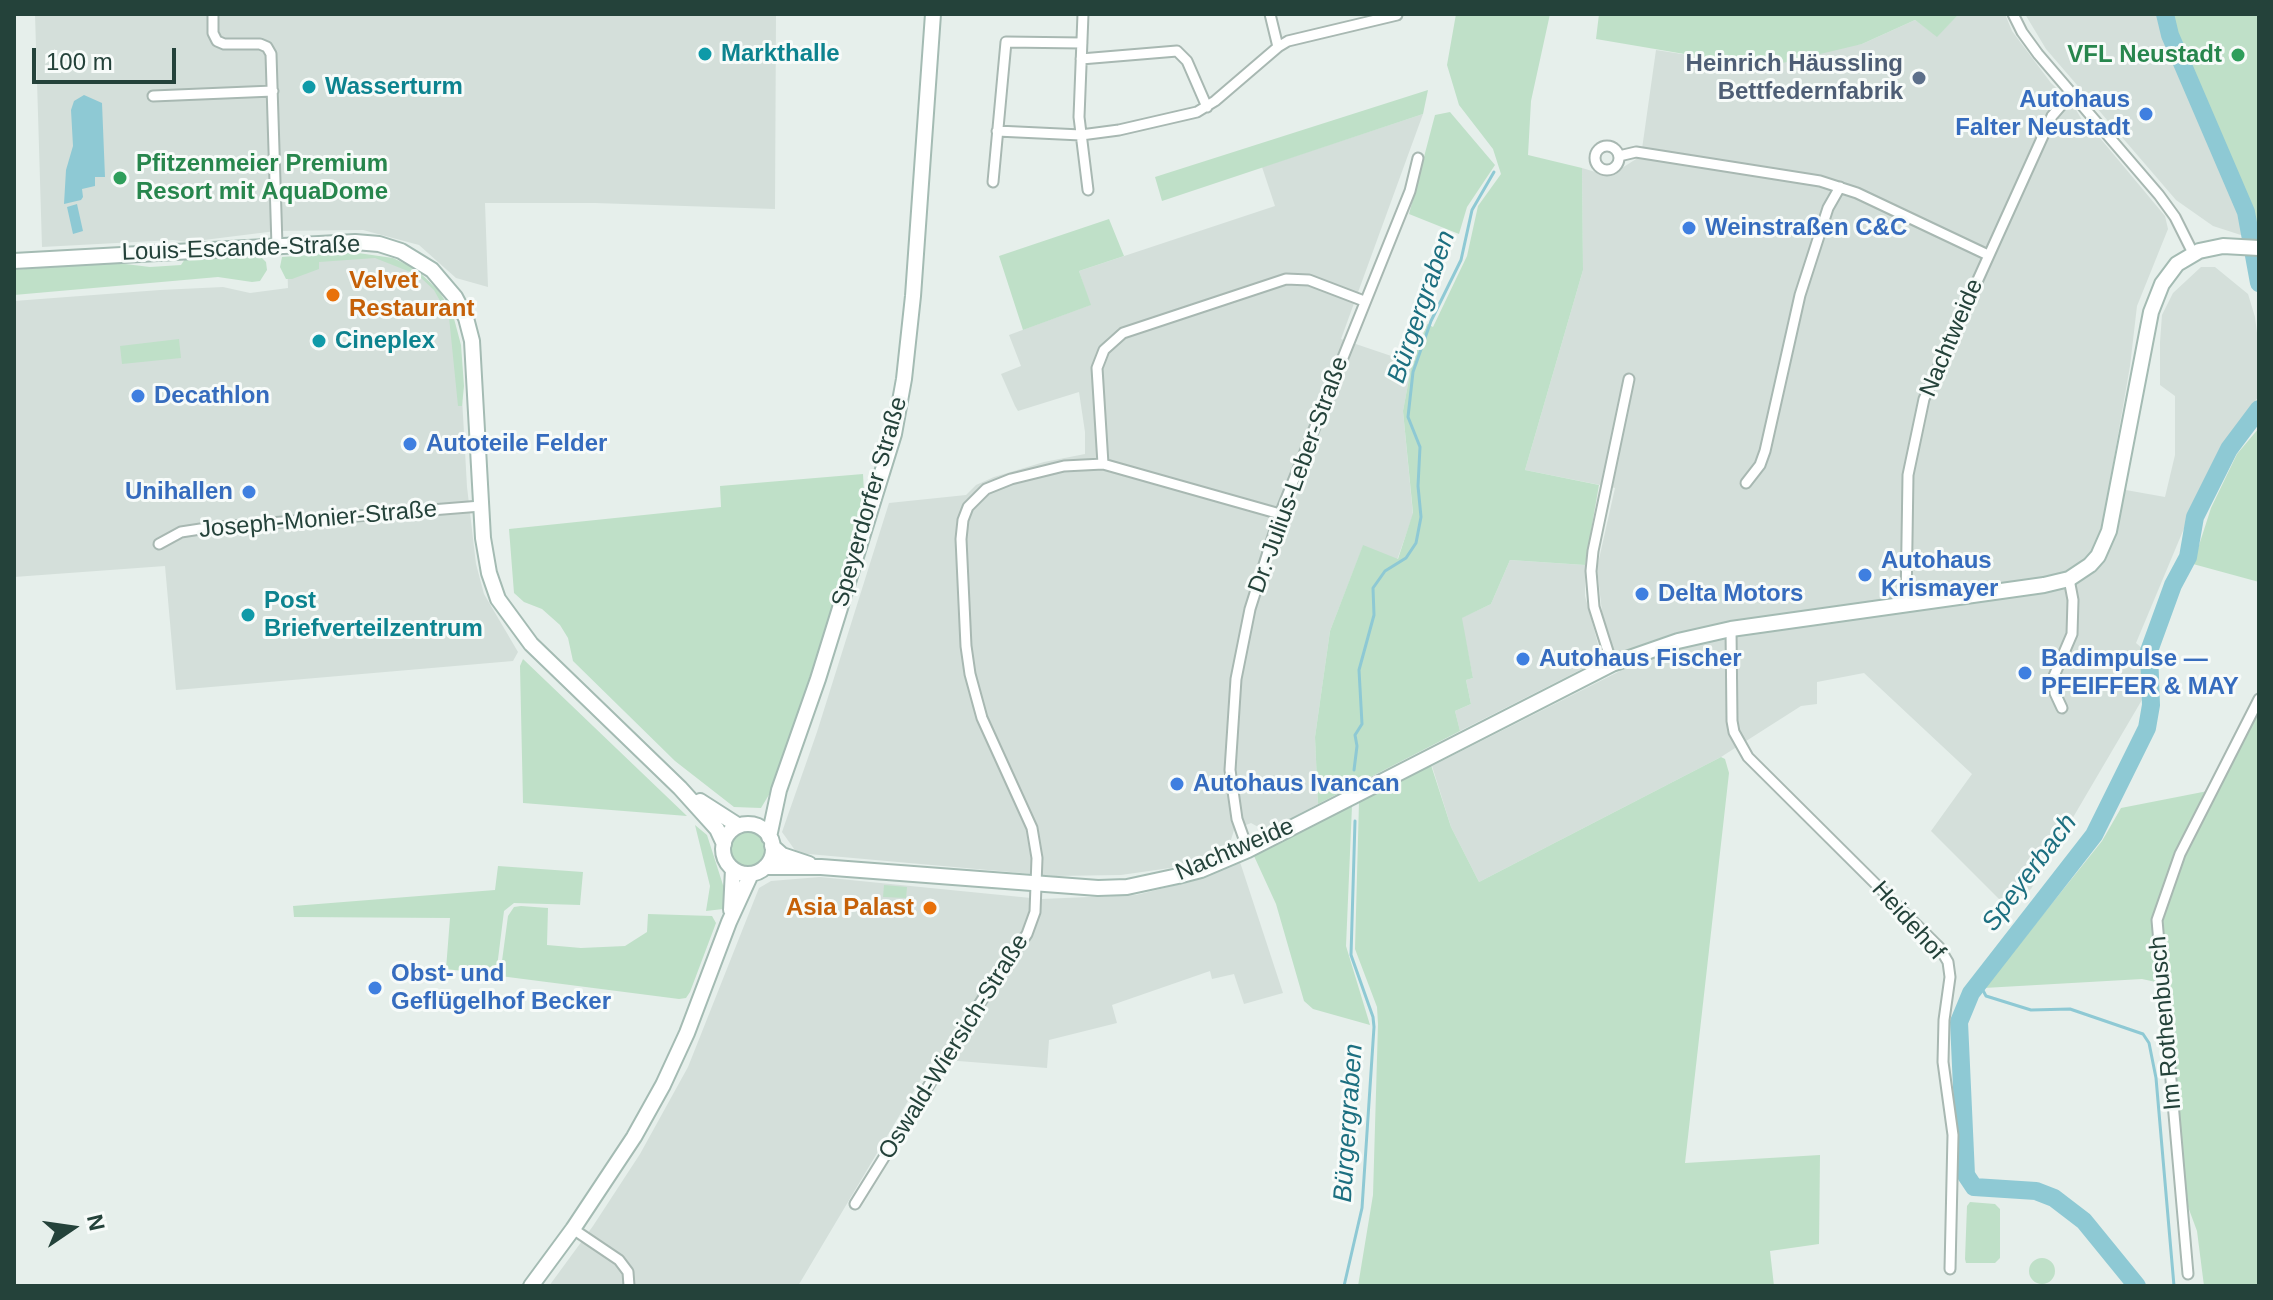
<!DOCTYPE html>
<html>
<head>
<meta charset="utf-8">
<style>
	body { margin:0 }
	#map { position:relative; width:2273px; height:1300px; overflow:hidden; background:#e6efeb; font-family:Helvetica,sans-serif }
	canvas { display:block }
	.frame { position:absolute; inset:0; border:16px solid #24423a; pointer-events:none }
	.north { position:absolute; left:32px; top:1188px; width:80px; height:80px; -webkit-text-stroke:6px #f7fbf9; paint-order:stroke; rotate:77deg; font-size:22px; font-weight:700; line-height:32px; text-align:center; color:#24423a }
	.north::after { content:''; display:block; margin:auto; width:28px; height:36px; background:#24423a; clip-path:polygon(50% 0,100% 100%,50% 72%,0 100%) }
	.scale { position:absolute; left:32px; top:48px; width:144px; height:36px; box-sizing:border-box; border:4px solid #24423a; border-top:0; padding-left:10px; font-size:24px; line-height:28px; white-space:nowrap; color:#24423a; -webkit-text-stroke:6px #f7fbf9; paint-order:stroke }
</style>
</head>
<body>
<div id="map">
<canvas width="2273" height="1300"></canvas>
<div class="frame"></div>
<div class="north">N</div>
<div class="scale">100 m</div>
</div>
<script>
const ctx = document.querySelector('canvas').getContext('2d');
ctx.lineJoin = 'round';
function paint(path, color) { ctx.fillStyle = color; ctx.fill(path, 'evenodd'); }
const shape = rows => new Path2D(rows.map(r => 'M' + r).join(''));
function strokePath(path, color, width, dash) { ctx.strokeStyle = color; ctx.lineWidth = width; ctx.lineCap = dash ? 'butt' : 'round'; ctx.setLineDash(dash || []); ctx.stroke(path); }
function drawText(font, color, halo, rows, align = 'center') {
  ctx.font = font + ' Helvetica,sans-serif'; ctx.lineWidth = 6; ctx.setLineDash([]); ctx.textBaseline = 'middle'; ctx.strokeStyle = halo; ctx.fillStyle = color; for (const [text, x, y, turn = 0] of rows) {
    ctx.save(); ctx.translate(x, y); ctx.rotate((+turn || 0) * Math.PI / 180); ctx.textAlign = isNaN(turn) ? turn : align; if (halo) ctx.strokeText(text, 0, 0); ctx.fillText(text, 0, 0); ctx.restore();
  }
}
const built = shape([
	[35,14,776,14,775,209,595,203,485,203,488,287,456,278,419,245,363,230,276,231,188,242,173,240,42,247],
	[1959,14,2005,14,2012,31,2051,83,2072,103,2082,120,2090,126,2165,216,2168,229,2137,306,2130,366,2109,487,2165,497,2175,455,2175,396,2160,385,2160,342,2162,315,2173,293,2201,267,2215,267,2248,294,2255,317,2259,349,2259,396,2224,443,2193,507,2136,643,2144,650,2146,693,2031,889,2006,906,1931,831,1972,774,1864,673,1817,682,1817,704,1801,706,1721,757,1479,882,1451,827,1432,766,1620,671,1602,612,1597,568,1615,488,1525,470,1583,270,1582,168,1609,176,1641,156,1656,50,1714,59,1862,44,1915,20,1937,36],
	[2025,14,2160,14,2165,33,2241,214,2244,236,2213,226,2176,200,2046,49],
	[1423,114,1341,339,1412,363,1403,411,1413,515,1397,560,1363,546,1330,631,1315,737,1318,804,1272,828,1262,829,1251,823,1234,830,1230,843,1217,854,1170,868,1121,875,1055,876,797,853,782,832,817,732,889,503,966,495,976,485,994,477,1044,462,1085,454,1085,432,1079,392,1018,411,1015,406,1001,374,1021,366,1009,335,1090,305,1079,271,1275,206,1262,167],
	[378,256,419,273,434,287,448,307,459,344,467,487,476,564,484,594,518,652,513,661,176,690,165,566,14,577,14,301,160,290,223,287,250,293,288,288,287,261],
	[1510,560,1585,565,1585,596,1598,644,1596,659,1586,667,1460,731,1455,711,1471,704,1466,680,1473,678,1461,618,1491,604],
	[1240,862,1283,993,1244,1004,1234,974,1212,979,1210,971,1112,1005,1117,1023,1049,1040,1047,1068,933,1059,798,1286,549,1286,593,1226,640,1154,688,1067,759,888,771,881,820,877,1041,899,1136,895,1197,880]
]);
const green = shape([
	[1456,14,1550,14,1531,101,1528,155,1582,168,1583,270,1525,470,1599,485,1585,565,1510,560,1491,604,1462,618,1473,678,1466,680,1471,704,1455,711,1460,731,1318,804,1315,737,1330,631,1363,545,1398,559,1413,513,1403,411,1412,363,1427,324,1433,327,1467,256,1478,206,1501,174,1493,149,1459,105,1447,65],
	[1599,14,1959,14,1937,37,1915,20,1862,44,1774,65,1714,59,1596,39],
	[2160,14,2259,14,2259,239,2244,236,2241,214,2165,33],
	[1428,90,1423,114,1162,201,1155,177],
	[1450,112,1495,165,1467,207,1459,234,1409,214,1435,115],
	[1109,219,1124,256,1079,271,1091,305,1023,330,999,256],
	[351,252,393,258,416,269,438,290,452,311,461,345,464,386,462,406,458,406,449,317,434,290,418,275,375,258,319,262,319,269,292,279,286,279,280,267,282,257],
	[203,256,261,257,266,262,267,270,260,281,252,282,218,277,14,295,14,270,109,262,150,267,181,265,185,259],
	[179,339,181,358,122,364,120,346],
	[2259,428,2259,582,2193,564,2211,508,2237,454],
	[863,474,864,492,872,493,842,591,773,788,761,808,734,807,675,761,573,661,568,638,560,625,542,609,524,602,514,593,509,529,721,507,720,486],
	[523,659,687,816,523,803,520,666],
	[2259,707,2259,1286,2204,1286,2197,1231,2187,1204,2169,996,2165,984,2142,979,1984,988,2102,841,2121,808,2218,789],
	[1721,757,1725,759,1729,773,1685,1163,1820,1155,1819,1244,1770,1251,1774,1286,1358,1286,1373,1195,1378,1024,1377,1007,1355,949,1359,802,1431,765,1451,827,1479,882],
	[1352,806,1346,946,1370,1025,1313,1009,1304,1001,1276,904,1254,856],
	[695,825,707,835,723,885,729,890,723,909,706,911,710,886],
	'728 850a20 20 0 1 1 40 0a20 20 0 1 1-40 0Z',
	[498,866,583,872,580,905,514,903,504,911,496,975,446,969,450,918,294,917,293,906,495,890],
	[884,885,907,887,906,898,883,897],
	[521,906,548,908,547,945,581,948,625,946,647,932,648,914,712,916,716,923,690,992,686,998,679,999,500,976,508,916,514,907],
	[1970,1202,1995,1204,2000,1209,2000,1258,1995,1263,1966,1263,1965,1259,1967,1206],
	'2029 1271a13 13 0 1 1 26 0a13 13 0 1 1-26 0Z'
]);
const water = shape([
	[84,95,102,103,105,177,95,177,95,186,82,189,83,197,81,200,64,204,66,170,73,146,71,110,74,101],
	[77,204,83,231,73,234,67,207]
]);
const stream = shape([
	[1354,770,1357,746,1355,735,1362,724,1359,670,1374,615,1373,588,1385,571,1406,558,1416,543,1421,517,1418,486,1420,447,1408,417,1413,372,1431,321,1461,260,1472,210,1494,172],
	[1979,983,1986,996,2031,1010,2070,1009,2143,1034,2149,1043,2156,1078,2174,1286],
	[1344,1286,1362,1208,1374,1027,1373,1017,1351,955,1355,821]
]);
const river = shape([
	[2165,14,2170,35,2246,212,2259,283],
	[2137,1286,2084,1221,2054,1198,2036,1191,1974,1187,1966,1175,1959,1022,1971,993,2094,835,2147,728,2151,705,2149,651,2173,585,2188,557,2195,517,2229,449,2259,409]
]);
const street = shape([
	[213,14,213,33,217,41,224,44,260,44,267,47,271,54,277,246],
	[1083,14,1079,117,1088,190],
	[1270,14,1278,47],
	[2013,14,2022,32,2038,54,2159,195,2175,217,2193,253],
	[1081,59,1177,51,1187,61,1207,107],
	[153,96,273,91],
	[997,131,1081,135,1119,130,1197,112,1215,101,1278,47,1288,41,1397,15],
	'1595 158a12 12 0 1 1 24 0a12 12 0 1 1-24 0Z',
	[1619,156,1636,152,1820,181,1857,193,1988,255],
	[993,182,1006,42,1082,43],
	[1103,464,1097,368,1104,350,1123,333,1286,279,1309,280,1364,301],
	[1746,483,1760,465,1765,451,1800,295,1828,208,1840,187],
	[159,544,181,532,207,528,481,506],
	[1906,604,1908,475,1924,399,2052,116,2072,93],
	[1731,629,1732,721,1734,732,1748,757,1939,947,1948,962,1950,977,1944,1020,1943,1062,1953,1135,1950,1269],
	[1612,664,1594,607,1591,571,1593,551,1629,379],
	[2062,708,2055,693,2054,676,2072,634,2073,600,2069,579],
	[1248,850,1237,819,1230,770,1236,679,1250,609,1280,514,1410,191,1418,158],
	[855,1204,982,1000,1027,934,1035,912,1037,858,1032,828,982,718,970,674,966,646,961,539,963,520,968,507,986,489,1011,479,1064,466,1103,464,1280,514],
	[573,1229,619,1260,628,1272,629,1286],
	[2188,1274,2157,920,2180,854,2259,699]
]);
const secondary = shape([
	[14,261,355,242,379,244,401,251,432,270,455,297,466,318,472,341,483,538,489,573,498,599,531,644,680,788,717,829,724,844],
	[700,801,739,826],
	'723 849a25 25 0 1 1 50 0a25 25 0 1 1-50 0Z',
	[769,837,779,790,818,679,894,434,904,379,913,296,933,14],
	[772,846,782,855,809,864],
	[765,867,821,867,1098,888,1127,887,1178,876,1201,870,1248,850,1612,664,1678,641,1731,629,2044,585,2069,579,2090,565,2098,556,2109,531,2151,312,2162,284,2177,264,2199,251,2223,246,2259,248],
	[731,910,733,869],
	[531,1286,573,1229,634,1137,663,1085,687,1033,729,922,751,874]
]);
const markers = [
	[705,54,8,"#0f9aa8"],
	[2238,55,8,"#2e9e5b"],
	[1919,78,8,"#5c6f8a"],
	[309,87,8,"#0f9aa8"],
	[2146,114,8,"#3f7fe0"],
	[120,178,8,"#2e9e5b"],
	[1689,228,8,"#3f7fe0"],
	[333,295,8,"#e8710a"],
	[319,341,8,"#0f9aa8"],
	[138,396,8,"#3f7fe0"],
	[410,444,8,"#3f7fe0"],
	[249,492,8,"#3f7fe0"],
	[1865,575,8,"#3f7fe0"],
	[1642,594,8,"#3f7fe0"],
	[248,615,8,"#0f9aa8"],
	[1523,659,8,"#3f7fe0"],
	[2025,673,8,"#3f7fe0"],
	[1177,784,8,"#3f7fe0"],
	[930,908,8,"#e8710a"],
	[375,988,8,"#3f7fe0"]
];
const cultureNames = [
	["Markthalle",721,54],
	["Wasserturm",325,87],
	["Cineplex",335,341],
	["Post",264,601],
	["Briefverteilzentrum",264,629]
];
const leisureNames = [
	["VFL Neustadt",2222,55],
	["Pfitzenmeier Premium",136,164,"left"],
	["Resort mit AquaDome",136,192,"left"]
];
const serviceNames = [
	["Heinrich Häussling",1903,64],
	["Bettfedernfabrik",1903,92]
];
const shopNames = [
	["Autohaus",2130,100,"right"],
	["Falter Neustadt",2130,128,"right"],
	["Weinstraßen C&C",1705,228],
	["Decathlon",154,396],
	["Autoteile Felder",426,444],
	["Unihallen",233,492,"right"],
	["Autohaus",1881,561],
	["Krismayer",1881,589],
	["Delta Motors",1658,594],
	["Autohaus Fischer",1539,659],
	["Badimpulse —",2041,659],
	["PFEIFFER & MAY",2041,687],
	["Autohaus Ivancan",1193,784],
	["Obst- und",391,974],
	["Geflügelhof Becker",391,1002]
];
const streetNames = [
	["Louis-Escande-Straße",241,249,-2],
	["Nachtweide",1952,338,-67],
	["Dr.-Julius-Leber-Straße",1299,475,-70],
	["Speyerdorfer Straße",870,502,-74],
	["Joseph-Monier-Straße",318,520,-5],
	["Nachtweide",1235,850,-23],
	["Heidehof",1908,921,48],
	["Im Rothenbusch",2166,1023,-95],
	["Oswald-Wiersich-Straße",954,1047,-58]
];
const foodNames = [
	["Velvet",349,281],
	["Restaurant",349,309],
	["Asia Palast",914,908,"right"]
];
const waterNames = [
	["Bürgergraben",1422,307,-71],
	["Speyerbach",2030,873,-53],
	["Bürgergraben",1349,1123,-86]
];
paint(built, '#d4dfda');
paint(green, '#bfe0c8');
paint(water, '#8ec9d4');
strokePath(stream, '#8ec9d4', 3);
strokePath(river, '#8ec9d4', 18);
strokePath(street, '#a8b8b2', 13);
strokePath(secondary, '#a4bbb3', 18);
strokePath(street, '#fff', 9);
strokePath(secondary, '#fff', 14);
for (const [x, y, r, color] of markers) { const dot = new Path2D(); dot.arc(x, y, r, 0, 2 * Math.PI); ctx.fillStyle = color; ctx.fill(dot); strokePath(dot, '#f7fbf9', 3); }
drawText('bold 24px', '#0d838f', '#f7fbf9', cultureNames, 'left');
drawText('bold 24px', '#27864d', '#f7fbf9', leisureNames, 'right');
drawText('bold 24px', '#4e5e75', '#f7fbf9', serviceNames, 'right');
drawText('bold 24px', '#366cbe', '#f7fbf9', shopNames, 'left');
drawText('24px', '#24423a', '#f7fbf9', streetNames);
drawText('bold 24px', '#c56008', '#f7fbf9', foodNames, 'left');
drawText('italic 26px', '#1c6f80', '#f7fbf9', waterNames);
</script>
</body>
</html>
